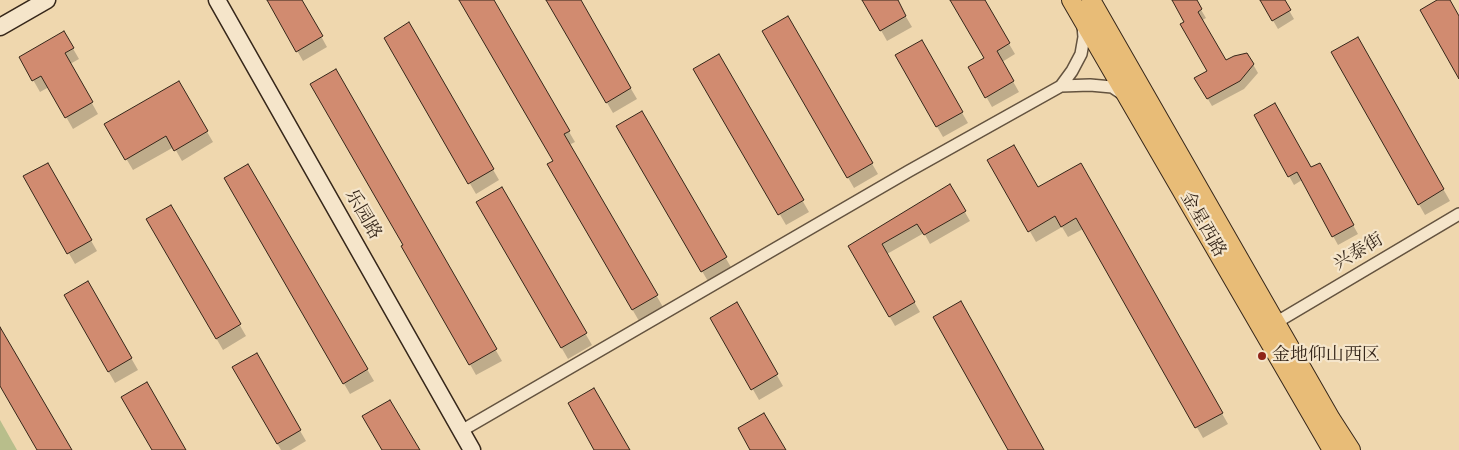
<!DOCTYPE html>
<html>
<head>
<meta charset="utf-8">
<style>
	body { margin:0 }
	canvas { display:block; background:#efd7ae }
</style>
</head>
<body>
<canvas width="1459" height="450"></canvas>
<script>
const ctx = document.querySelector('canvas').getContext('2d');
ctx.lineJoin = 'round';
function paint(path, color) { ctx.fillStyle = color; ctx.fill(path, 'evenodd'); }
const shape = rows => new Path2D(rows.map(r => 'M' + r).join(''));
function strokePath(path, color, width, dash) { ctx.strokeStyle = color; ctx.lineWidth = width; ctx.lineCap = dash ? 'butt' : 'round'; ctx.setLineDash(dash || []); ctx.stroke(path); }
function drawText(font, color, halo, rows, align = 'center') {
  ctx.font = font + ' "IM FELL DW Pica","Noto Serif SC",serif'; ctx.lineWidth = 4.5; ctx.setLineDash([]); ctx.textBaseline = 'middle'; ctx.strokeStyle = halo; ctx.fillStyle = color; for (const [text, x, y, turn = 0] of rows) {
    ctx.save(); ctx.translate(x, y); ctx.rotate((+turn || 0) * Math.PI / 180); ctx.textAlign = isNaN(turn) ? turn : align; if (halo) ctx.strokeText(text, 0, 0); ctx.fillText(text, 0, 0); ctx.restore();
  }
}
const green = shape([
	[0,420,17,450,0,450]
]);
const shadow = shape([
	[268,0,301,0,327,47,303,61],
	[461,0,492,0,575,142,569,145,663,307,639,321,549,165,554,161],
	[547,0,579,0,637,99,613,113],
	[864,0,896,0,912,27,887,41],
	[951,0,983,0,1015,54,1002,62,1019,92,992,107,970,68,986,59],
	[1173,0,1195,0,1206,18,1201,21,1225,62,1247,54,1258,73,1244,89,1212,106,1196,79,1208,72,1186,22],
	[1261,0,1283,0,1294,19,1278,29],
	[788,18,878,174,854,188,764,32],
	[409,24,499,180,476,194,385,38],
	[64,33,79,59,70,64,98,114,73,129,49,87,40,92,20,57],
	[1358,39,1450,201,1425,215,1333,53],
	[921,42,968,123,943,137,896,56],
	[719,56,809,212,786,225,695,69],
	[335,71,502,361,476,375,403,246,405,245],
	[178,82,213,142,182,161,174,147,133,170,106,125],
	[642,113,732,269,709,283,618,127],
	[1255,115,1311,169,1319,164,1358,234,1338,245,1302,180,1294,185],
	[989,160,1037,189,1080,164,1228,424,1203,438,1083,229,1068,237,1062,227,1036,242],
	[47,164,97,251,75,264,25,177],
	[248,166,374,381,350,394,225,179],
	[950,186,970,221,930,244,924,233,887,254,920,312,895,326,849,246],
	[501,189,592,345,568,359,478,203],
	[171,206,246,336,223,350,148,220],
	[88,283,138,370,115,383,65,295],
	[736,304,783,386,759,400,712,318],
	[256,355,306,441,291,450,281,450,234,367]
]);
const building = shape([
	[267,0,302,0,323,36,296,52,267,0],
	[459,0,494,0,570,131,564,134,658,295,632,310,547,164,553,161,459,0],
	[546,0,581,0,631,88,606,103,546,0],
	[862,0,898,0,906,16,880,31,862,0],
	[950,0,985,0,1010,43,997,51,1014,81,985,98,968,67,984,58,950,0],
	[1172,0,1197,0,1202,9,1198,12,1226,60,1234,56,1247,53,1254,64,1240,81,1207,99,1194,78,1207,71,1180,24,1184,22,1172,0],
	[1260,0,1285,0,1291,10,1272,21,1260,0],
	[1437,0,1450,0,1459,16,1459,79,1420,10,1437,0],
	[788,16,873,163,847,178,762,31,788,16],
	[409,22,494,169,468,184,384,38,409,22],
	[64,31,74,48,65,53,93,102,65,118,41,76,32,81,19,57,64,31],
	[1358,37,1444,189,1418,205,1331,52,1358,37],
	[922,40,963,112,936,127,895,55,922,40],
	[719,54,804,200,778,215,693,69,719,54],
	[336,69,497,349,469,365,401,246,403,245,310,84,336,69],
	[179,81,208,131,174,151,166,136,125,160,104,124,179,81],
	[1275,103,1311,167,1320,163,1354,225,1332,237,1297,172,1288,177,1254,115,1275,103],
	[642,111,727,257,701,272,616,126,642,111],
	[1014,145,1038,187,1081,163,1223,413,1195,428,1076,218,1061,227,1055,216,1028,232,987,160,1014,145],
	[48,163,92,240,67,254,23,176,48,163],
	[248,164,368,369,343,384,224,178,248,164],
	[950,184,966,211,924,235,917,224,882,244,915,302,889,317,848,246,950,184],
	[502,187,587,333,561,348,476,202,502,187],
	[171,205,241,324,216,339,146,219,171,205],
	[88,281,132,358,108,372,64,295,88,281],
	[961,301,1044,450,1008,450,933,317,961,301],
	[737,302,778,374,751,390,710,318,737,302],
	[0,327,72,450,37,450,0,386,0,327],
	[257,353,301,430,277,444,232,367,257,353],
	[147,382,186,450,152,450,121,397,147,382],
	[594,388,630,450,594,450,568,403,594,388],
	[390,400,420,450,382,450,362,416,390,400],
	[764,413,786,450,750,450,738,428,764,413]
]);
const street = shape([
	[1061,86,1090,85,1112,87,1124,95],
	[1277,322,1459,214],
	[461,431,909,171,1061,86,1072,71,1081,54,1084,37,1083,26]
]);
const secondary = shape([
	[217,0,472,450],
	[0,27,47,0]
]);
const primary = shape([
	[1071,0,1332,450],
	[1091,0,1331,419,1351,450]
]);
const markers = [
	[1262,356,5,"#8f2418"]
];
const streetNames = [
	["乐园路",362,215,60],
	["金星西路",1202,225,60],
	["兴泰街",1359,253,-31]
];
const poiNames = [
	["金地仰山西区",1272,356]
];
paint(green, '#b8be8b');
paint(shadow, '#0003');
paint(building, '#d18b70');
strokePath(building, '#36271a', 1);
strokePath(street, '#64533f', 14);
strokePath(secondary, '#36271a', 19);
strokePath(primary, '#36271a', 20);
strokePath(street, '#f5e5ca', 11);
strokePath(secondary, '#f5e5ca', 16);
strokePath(primary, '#e8bc77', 18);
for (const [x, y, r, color] of markers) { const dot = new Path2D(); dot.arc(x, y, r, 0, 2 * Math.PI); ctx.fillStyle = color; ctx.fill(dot); strokePath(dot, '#f5e5ca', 2); }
drawText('18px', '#36271a', '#f5e5ca', streetNames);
drawText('18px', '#36271a', '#f5e5ca', poiNames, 'left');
</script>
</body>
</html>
